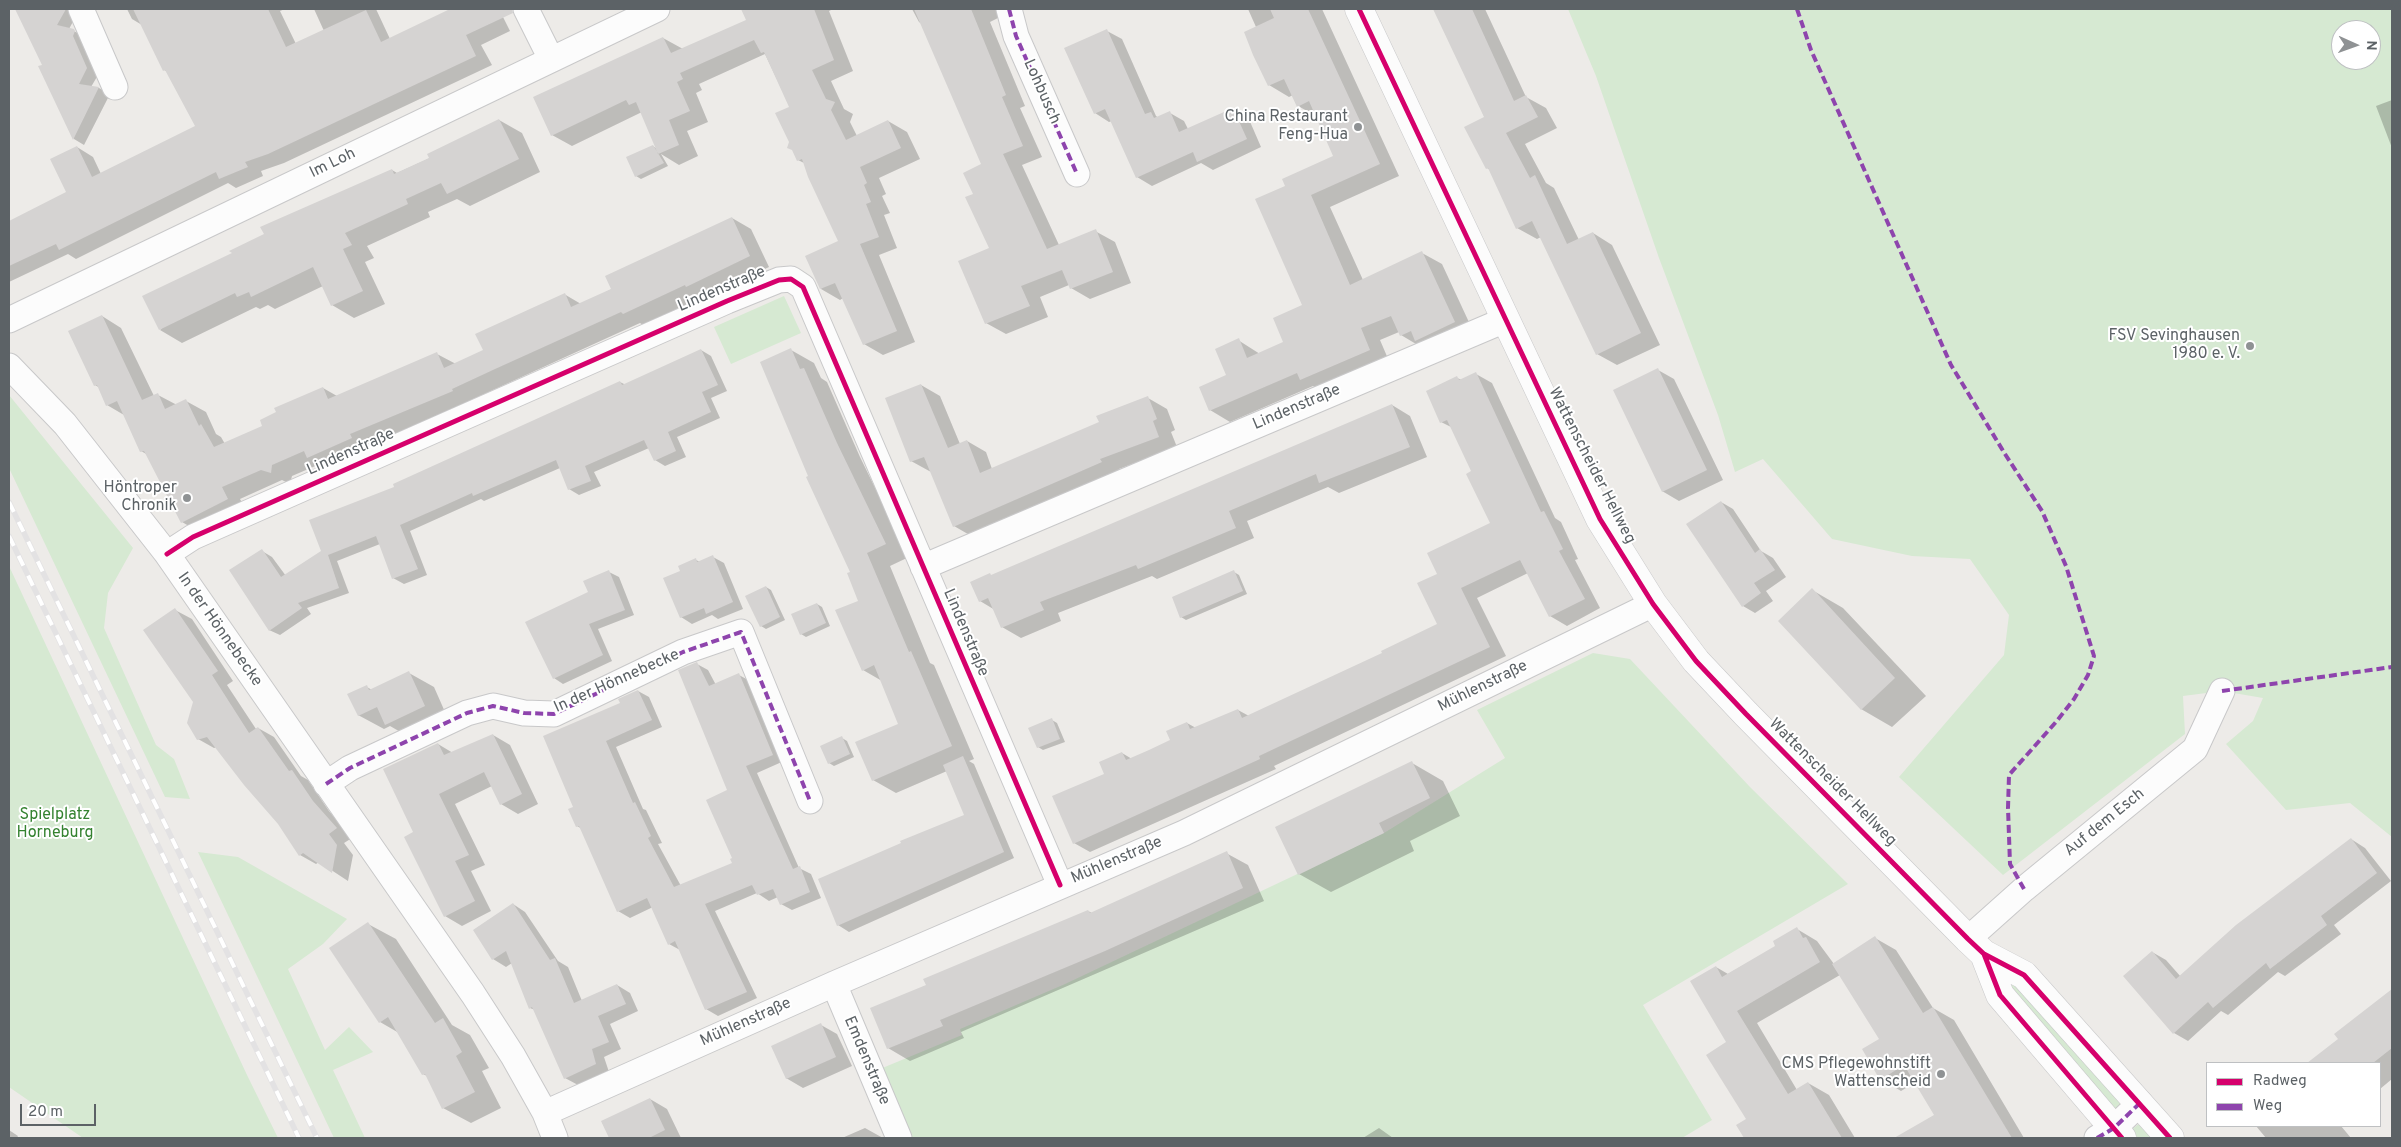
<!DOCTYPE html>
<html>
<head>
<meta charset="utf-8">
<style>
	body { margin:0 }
	#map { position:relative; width:2401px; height:1147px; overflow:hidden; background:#edebe8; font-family:Overpass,sans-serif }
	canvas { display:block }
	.frame { position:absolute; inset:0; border:10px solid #5c6266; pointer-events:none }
	.legend { position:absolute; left:2206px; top:1062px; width:175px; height:65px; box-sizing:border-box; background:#fff; border:1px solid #bec0c2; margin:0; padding:6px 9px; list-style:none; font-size:15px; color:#5c6266 }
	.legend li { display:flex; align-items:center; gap:10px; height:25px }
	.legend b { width:25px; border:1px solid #bec0c2 }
	.north { position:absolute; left:2331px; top:20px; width:50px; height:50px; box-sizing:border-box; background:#fff; border:1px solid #bec0c2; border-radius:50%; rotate:92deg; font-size:14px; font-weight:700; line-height:20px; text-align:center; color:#5c6266 }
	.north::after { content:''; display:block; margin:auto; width:18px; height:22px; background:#8f9294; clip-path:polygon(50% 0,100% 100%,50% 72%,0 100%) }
	.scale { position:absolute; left:20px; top:1104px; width:76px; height:22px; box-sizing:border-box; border:2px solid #5c6266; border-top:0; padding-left:6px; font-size:15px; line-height:18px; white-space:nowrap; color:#5c6266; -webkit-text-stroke:4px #fff; paint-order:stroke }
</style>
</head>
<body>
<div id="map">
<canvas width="2401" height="1147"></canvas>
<div class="frame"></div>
<ul class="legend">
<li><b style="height:6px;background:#d6006c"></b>Radweg</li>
<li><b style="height:6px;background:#8e44ad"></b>Weg</li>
</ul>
<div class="north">N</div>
<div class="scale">20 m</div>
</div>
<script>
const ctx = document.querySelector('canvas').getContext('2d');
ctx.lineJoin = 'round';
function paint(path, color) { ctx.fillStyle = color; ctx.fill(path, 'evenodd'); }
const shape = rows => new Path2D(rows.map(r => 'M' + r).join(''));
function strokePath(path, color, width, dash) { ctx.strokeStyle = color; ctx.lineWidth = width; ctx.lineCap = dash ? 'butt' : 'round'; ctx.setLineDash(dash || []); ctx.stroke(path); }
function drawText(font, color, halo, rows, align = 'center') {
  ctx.font = font + ' Overpass,sans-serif'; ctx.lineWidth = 4; ctx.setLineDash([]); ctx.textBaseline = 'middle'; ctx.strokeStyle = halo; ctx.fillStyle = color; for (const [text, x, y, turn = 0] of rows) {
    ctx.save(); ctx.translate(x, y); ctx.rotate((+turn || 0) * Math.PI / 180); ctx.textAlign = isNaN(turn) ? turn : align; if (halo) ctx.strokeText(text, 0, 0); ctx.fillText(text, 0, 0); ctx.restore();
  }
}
const green = shape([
	[1568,9,2392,9,2392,837,2350,803,2286,810,2226,744,2253,721,2263,698,2222,691,2183,696,2185,734,2003,875,1899,777,2004,655,2009,615,1970,559,1912,556,1832,539,1763,459,1735,472,1718,415,1659,258,1596,76],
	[2341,30,2371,30,2371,60,2341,60],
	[784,296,801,333,731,364,714,327],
	[9,395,133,548,108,593,104,628,156,745,174,759,190,799,165,797,9,468],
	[9,566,247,1075,278,1138,83,1138,9,1087],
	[1593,653,1630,659,1750,787,1848,884,1643,1005,1712,1120,1682,1138,908,1138,880,1069,962,1035,960,1029,1065,984,1384,833,1505,758,1477,710],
	[198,852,238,857,347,919,323,944,288,969,325,1050,349,1027,373,1052,333,1070,365,1138,334,1138],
	[2001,970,2124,1104,2116,1111,2000,975],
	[2140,1123,2153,1138,2138,1138,2131,1130]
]);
const shadow = shape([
	[25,9,67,9,76,16,69,29,85,36,98,75,91,87,99,88,110,94,84,145,74,139,40,67,43,65,21,19],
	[127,9,285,9,280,11,296,44,324,31,314,9,376,9,390,39,453,9,499,9,510,31,481,45,492,65,284,163,261,171,263,176,236,188,228,183,76,259,68,254,9,282,9,222,68,193,77,147,93,157,101,174,197,127,168,72,164,70,142,25,132,19],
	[742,9,833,9,829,11,853,71,831,81,844,109,853,114,850,122,857,136,888,121,907,132,920,159,879,178,886,194,882,196,890,213,884,215,897,248,879,255,915,342,883,355,864,344,843,298,840,300,821,289,840,242,804,163,798,160,790,142,790,107,765,54,699,84,702,90,696,93,708,122,687,131,698,156,679,165,661,154,668,166,641,179,636,176,653,146,657,149,642,112,572,146,552,135,663,38,683,49,748,21],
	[912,9,996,9,1000,17,990,22,1025,106,1020,108,1042,157,1022,165,1059,245,1095,231,1115,242,1131,283,1090,299,1071,288,1069,285,1040,297,1048,317,1006,334,986,323,990,249,974,194,982,164,922,24,919,22],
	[1248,9,1322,9,1399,176,1330,207,1363,280,1422,253,1442,264,1474,333,1421,347,1401,335,1399,332,1380,340,1389,361,1321,391,1313,386,1230,422,1210,410,1228,376,1238,340,1260,354,1285,343,1304,306,1286,186,1335,157,1318,117,1298,106,1293,95,1289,97,1269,85,1256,27],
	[1435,9,1485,9,1526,97,1546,108,1557,128,1525,144,1546,183,1554,188,1579,240,1593,233,1612,245,1660,345,1617,365,1597,354,1541,237,1537,239,1517,228,1490,170,1487,168,1485,118],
	[1107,31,1122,39,1156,116,1159,118,1170,113,1184,121,1188,129,1233,109,1248,117,1261,147,1213,170,1201,163,1152,186,1137,177,1112,121,1109,122,1095,113],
	[2392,100,2392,148,2376,106],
	[499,120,522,133,540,172,470,206,457,199,428,212,430,217,367,246,374,258,365,262,385,304,354,318,332,305,323,286,275,309,268,305,260,309,256,307,182,343,160,330,234,253,392,170,397,173,430,158],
	[732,218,751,229,769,267,707,297,704,296,643,325,640,323,515,380,471,400,472,402,369,445,371,450,328,468,320,464,292,476,290,484,282,480,240,499,246,510,201,533,182,522,148,455,141,451,124,415,107,405,100,388,95,385,102,316,121,328,154,396,158,395,177,405,186,401,206,412,216,434,221,437,225,444,264,426,323,388,337,396,437,354,456,364,484,351,564,294,581,304,612,289],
	[701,350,711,356,727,391,711,398,720,418,677,437,686,457,665,466,655,460,649,448,594,472,601,486,579,495,569,489,560,468,484,501,481,499,410,531,427,575,404,584,393,578,380,544,337,561,349,593,307,608,311,614,280,635,269,630,262,551,272,557,286,576,323,551,396,488,620,382,626,385],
	[791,350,814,363,821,378,827,382,860,457,909,557,890,566,930,663,934,665,974,759,969,761,974,764,1014,858,849,932,838,925,966,816,947,771,896,793,873,780,900,724,882,681,863,670,860,601,851,573,810,477],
	[1658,370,1674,379,1723,480,1679,501,1662,491],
	[1476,374,1492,383,1555,518,1561,522,1578,559,1575,560,1600,608,1567,626,1550,616,1528,573,1477,598,1506,656,1274,766,1276,769,1090,852,1074,843,1105,775,1122,753,1132,759,1172,741,1187,723,1196,728,1238,710,1249,716,1384,654,1438,625,1439,574,1491,524,1473,472,1453,428,1441,422,1457,378,1462,380],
	[921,385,940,396,960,444,967,441,986,452,992,469,1100,423,1148,398,1167,409,1175,430,1171,432,1177,447,1119,469,1120,473,973,537,954,526,931,472,911,461],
	[1392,405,1410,416,1427,457,1339,493,1328,487,1247,521,1254,538,1157,579,1152,576,1058,613,1061,621,1021,638,1002,627,995,610,980,601,992,576],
	[1721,502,1733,509,1761,551,1773,558,1786,577,1766,591,1773,601,1755,613,1743,606],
	[713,557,724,563,743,609,718,619,712,615,692,624,681,617,682,571,696,560,700,562],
	[609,572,619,577,634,615,598,629,612,661,563,684,554,678,590,593],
	[1234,572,1239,575,1247,594,1186,620,1181,617],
	[766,587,771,590,785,620,766,629,761,626],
	[1812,590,1843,608,1926,696,1892,727,1861,709],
	[817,604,822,607,830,626,806,637,801,634],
	[175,610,192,619,233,681,227,685,256,729,258,728,274,737,301,776,308,780,329,811,352,838,344,843,353,855,348,881,319,862,316,864,300,855,279,823,217,747,214,748,198,739,194,702],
	[697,664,708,670,716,685,739,675,750,681,784,761,757,773,799,868,811,874,821,898,792,910,781,904,778,897,769,901,757,893,715,911,757,998,718,1016,706,1009,680,950,669,944,653,907,630,918,618,911,582,829,577,826,575,807,622,703,638,691,649,697,662,727,616,747,643,809,646,810,662,843,658,844,681,886,734,864,729,791],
	[409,673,434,687,449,721,411,738,390,726,384,729,358,715,367,687,372,690],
	[1052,720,1057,723,1065,742,1043,750,1038,747],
	[493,735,510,745,538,804,518,814,501,804,492,786,455,804,485,865,471,871,491,911,462,926,445,916,415,833,438,744,453,753],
	[842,738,847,741,854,757,834,766,829,763],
	[1412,763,1443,781,1460,816,1410,841,1414,851,1331,892,1299,874],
	[2351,839,2365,848,2391,881,2334,925,2341,934,2285,976,2278,972,2228,1015,2221,1011,2188,1041,2174,1033,2125,976,2152,952,2166,960,2181,977],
	[1226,853,1248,865,1264,901,961,1032,964,1038,910,1061,888,1048,927,985,1088,911,1092,913],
	[513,904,525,912,558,961,568,967,582,1001,617,985,630,993,638,1011,610,1024,621,1049,604,1057,609,1072,578,1085,565,1078,535,1010,530,1008,512,963,506,967,493,959,474,930],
	[368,924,396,939,452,1025,470,1035,489,1068,482,1071,501,1108,471,1123,443,1108,429,1077,423,1074,399,1033,380,1022],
	[1797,929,1817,941,1834,964,1875,938,1896,950,1933,1008,1954,1020,2024,1138,1897,1138,1935,1115,1916,1082,1901,1091,1881,1079,1881,1039,1840,975,1757,1023,1797,1090,1808,1083,1829,1095,1855,1138,1745,1138,1738,1125,1748,1119,1727,1043,1716,967,1728,974,1777,946],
	[2392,990,2392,1079,2380,1089,2380,1063,2309,1063,2340,1039,2336,1034],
	[821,1025,837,1034,852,1066,803,1088,786,1078],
	[650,1099,667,1109,681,1138,610,1138,602,1122],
	[2256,1126,2341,1126,2351,1138,2266,1138],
	[865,1128,883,1138,842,1138],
	[1379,1128,1393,1138,1363,1138],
	[9,1130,18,1136,17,1138,9,1138]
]);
const building = shape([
	[15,9,66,9,57,25,74,29,75,31,73,36,87,68,79,84,99,87,73,140,38,66,42,65],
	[133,9,268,9,286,47,366,10,381,42,450,9,512,9,513,13,466,35,476,56,268,154,245,162,248,167,219,179,216,172,59,250,56,244,9,266,9,221,66,192,50,159,77,146,92,177,195,126,165,70,163,71],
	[741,9,814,9,834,60,812,70,826,99,835,102,831,110,846,140,888,120,901,148,860,167,867,183,864,185,871,202,866,204,879,237,860,244,897,331,863,345,835,283,820,289,805,256,838,241,808,177,802,159,797,161,792,150,787,148,789,142,775,113,789,107,764,52,761,53,754,40,680,73,683,79,677,82,690,111,669,120,679,145,658,154,636,102,629,105,626,100,551,136,533,97,663,37,671,53,746,20],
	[914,9,971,9,1006,95,1002,97,1023,146,1003,154,1047,249,1096,229,1113,272,1070,289,1062,270,1021,286,1030,306,985,324,958,261,989,248,965,197,973,194,963,173,981,164],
	[1270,9,1308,9,1380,164,1311,195,1350,285,1422,251,1455,322,1415,341,1411,331,1400,336,1391,316,1361,328,1370,350,1300,380,1297,373,1209,411,1199,387,1226,375,1215,349,1239,338,1247,358,1283,342,1273,318,1302,305,1255,199,1285,186,1282,179,1333,156,1309,101,1297,107,1284,79,1268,86,1253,55,1244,32,1274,18],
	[1433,9,1472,9,1514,101,1526,95,1538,117,1506,133,1530,178,1535,175,1567,244,1593,232,1641,333,1596,355,1532,221,1516,229,1488,168,1486,169,1464,127,1484,117],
	[1107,29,1145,114,1151,112,1154,118,1170,111,1179,132,1233,108,1247,139,1197,162,1193,152,1136,178,1105,109,1094,114,1064,48],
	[499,119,519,159,447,194,441,183,406,199,408,204,345,233,352,245,343,249,363,291,331,306,313,267,251,297,249,292,237,297,235,293,159,330,142,296,232,253,229,251,264,234,260,227,392,169,394,174,429,158,427,154],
	[653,145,664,163,635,177,626,157],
	[732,217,750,256,686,287,685,285,623,314,621,312,495,369,452,389,453,391,350,434,352,438,307,458,304,451,272,465,271,473,261,470,222,487,228,499,181,523,144,451,140,452,117,401,106,406,97,385,94,386,68,331,102,315,142,400,158,393,165,409,186,399,199,426,201,424,214,447,262,426,260,420,276,412,274,408,323,387,328,399,437,352,444,368,483,350,475,334,565,293,571,307,611,289,605,276],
	[791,348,800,369,804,368,837,443,886,544,867,553,909,652,911,651,952,746,872,781,855,742,898,724,874,665,862,671,835,610,858,601,847,573,850,572,806,477,808,476,760,362],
	[701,349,718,385,702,392,711,412,668,432,676,451,654,461,644,440,585,466,591,481,568,490,556,460,473,496,472,493,441,507,400,525,418,569,392,579,376,536,328,555,339,588,298,603,302,608,269,631,229,570,262,549,281,577,321,551,309,520,394,487,393,484,620,381,622,385],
	[1658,368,1707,470,1662,492,1613,390],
	[1476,372,1541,512,1544,511,1563,549,1559,551,1585,599,1549,617,1520,560,1461,588,1490,647,1259,756,1260,759,1073,844,1052,796,1104,774,1099,762,1122,752,1126,760,1149,750,1170,740,1166,731,1187,722,1190,729,1238,709,1242,718,1382,653,1381,651,1437,624,1417,583,1437,574,1427,553,1490,523,1466,474,1471,471,1447,420,1440,423,1426,391,1457,376,1459,380],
	[921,384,948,448,967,440,980,473,1099,422,1096,416,1148,396,1157,419,1153,421,1159,437,1100,459,1102,462,953,527,924,457,910,462,885,398],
	[1392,404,1410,447,1319,483,1316,474,1229,511,1236,528,1138,569,1136,565,1040,602,1044,610,1001,628,988,598,979,602,970,582,990,573,991,575],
	[1721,501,1755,553,1760,549,1775,570,1754,583,1761,593,1742,607,1686,524],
	[713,555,733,602,706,614,704,608,680,618,663,578,680,571,678,566,696,558,697,562],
	[609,570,625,610,589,624,603,655,553,679,525,622,588,592,583,581],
	[1234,570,1243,591,1180,618,1172,597],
	[766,586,780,617,760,627,745,596],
	[1812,588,1895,678,1861,710,1778,621],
	[817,603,826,623,800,635,791,614],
	[175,608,218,671,212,675,249,733,258,727,289,771,292,770,313,801,337,828,329,834,337,845,332,873,303,853,299,856,278,824,244,785,207,737,197,740,187,723,193,702,143,630],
	[697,662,709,686,739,673,773,755,746,766,793,869,800,866,810,892,780,905,773,889,757,895,752,885,705,904,747,992,705,1010,675,941,668,945,647,898,617,912,579,826,576,827,568,809,573,807,543,736,620,703,618,699,638,690,652,720,606,741,633,803,635,802,651,836,648,838,674,887,732,863,730,859,732,858,706,800,727,790,678,670],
	[409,671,425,706,385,725,377,707,358,716,347,694,367,685,369,690],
	[1052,718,1060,739,1037,748,1028,728],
	[493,734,522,794,500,805,484,772,439,794,469,855,455,861,475,901,444,917,404,837,413,832,383,769,438,743,444,755],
	[842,736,850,754,828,764,820,746],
	[963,756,1004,852,837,926,818,879,901,843,900,841,964,815,943,765],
	[1412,761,1430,798,1379,823,1384,833,1298,875,1275,827],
	[2351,838,2377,873,2321,916,2327,925,2270,969,2266,963,2213,1008,2208,1002,2173,1034,2123,976,2152,951,2176,979,2236,925],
	[1227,851,1243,888,1105,951,940,1020,943,1026,887,1049,870,1008,926,985,923,979,1088,910,1090,913],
	[513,903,550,960,555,958,574,1003,617,984,626,1004,598,1016,609,1042,592,1049,596,1064,564,1079,532,1007,529,1009,506,951,492,960,473,930],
	[368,922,435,1023,443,1018,462,1052,456,1056,475,1092,442,1109,425,1074,422,1075,388,1017,379,1023,329,948],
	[1797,927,1803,938,1806,937,1820,962,1737,1011,1788,1094,1808,1082,1842,1138,1744,1138,1736,1125,1746,1119,1706,1055,1726,1042,1690,981,1716,966,1722,977,1775,946,1773,941],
	[1875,936,1923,1013,1933,1007,2012,1138,1894,1138,1934,1115,1904,1065,1880,1080,1862,1049,1879,1039,1832,964],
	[2392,989,2392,1048,2373,1063,2307,1063,2338,1039,2334,1034],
	[821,1023,836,1057,786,1079,771,1046],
	[650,1098,665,1130,649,1138,609,1138,601,1121]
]);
const minor = shape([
	[81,9,115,87],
	[526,9,551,59],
	[1009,9,1016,36,1077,174],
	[9,320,657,9],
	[9,366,65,424,167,554,473,994,513,1056,545,1113,555,1138],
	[167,554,193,537,727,301,779,280,791,279,803,287,1060,885],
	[923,567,1505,320],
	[326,784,350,768,467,713,493,706,524,713,554,714,683,652,741,632,810,801],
	[1968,939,2024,889,2195,749,2222,691],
	[834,984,899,1138],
	[545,1113,834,984,1184,833,1653,604],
	[2097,1138,2114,1128,2140,1103]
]);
const secondary = shape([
	[1359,9,1600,519,1653,604,1696,661,1746,714,1968,939,1984,954,2024,975,2170,1138],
	[1984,954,2000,995,2122,1138]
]);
const rail = shape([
	[9,502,317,1138],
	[9,536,299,1138]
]);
const quiet = shape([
	[1009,9,1016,36,1077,174],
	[1797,9,1811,50,1951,365,2005,454,2042,511,2066,566,2094,656,2088,675,2074,699,2056,722,2009,775,2008,808,2010,864,2024,889],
	[2222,691,2392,667],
	[326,784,350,768,467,713,493,706,524,713,554,714,683,652,741,632,810,801],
	[2097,1138,2114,1128,2140,1103]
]);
const cycleway = shape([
	[1359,9,1600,519,1653,604,1696,661,1746,714,1968,939,1984,954,2024,975,2170,1138],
	[167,554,193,537,727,301,779,280,791,279,803,287,1060,885],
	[1984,954,2000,995,2122,1138]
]);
const markers = [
	[1358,127,5,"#8f9294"],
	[2250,346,5,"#8f9294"],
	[187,498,5,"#8f9294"],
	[1941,1074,5,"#8f9294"]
];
const streetNames = [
	["Lohbusch",1041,92,66],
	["Im Loh",333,164,-26],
	["Lindenstraße",722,290,-23],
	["Lindenstraße",1297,408,-23],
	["Lindenstraße",351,453,-24],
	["Wattenscheider Hellweg",1591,466,63],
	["In der Hönnebecke",219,630,55],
	["Lindenstraße",965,633,67],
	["In der Hönnebecke",617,682,-24],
	["Mühlenstraße",1483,687,-26],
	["Wattenscheider Hellweg",1832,783,45],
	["Auf dem Esch",2105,823,-39],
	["Mühlenstraße",1117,861,-23],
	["Mühlenstraße",746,1023,-24],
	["Emdenstraße",866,1061,67]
];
const poiNames = [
	["China Restaurant",1348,118],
	["Feng-Hua",1348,136],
	["FSV Sevinghausen",2240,337],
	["1980 e. V.",2240,355],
	["Höntroper",177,489],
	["Chronik",177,507],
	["CMS Pflegewohnstift",1931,1065],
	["Wattenscheid",1931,1083]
];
const parkNames = [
	["Spielplatz",55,816],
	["Horneburg",55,834]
];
paint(green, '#d6e9d2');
paint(shadow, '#0003');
paint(building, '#d5d3d2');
strokePath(minor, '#c8c8c9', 27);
strokePath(secondary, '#c9c9ca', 29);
strokePath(minor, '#fcfcfc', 25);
strokePath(secondary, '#fcfcfc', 28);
strokePath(rail, '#e3e2e3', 5.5);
strokePath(rail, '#fff', 4, [11]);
strokePath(quiet, '#8e44ad', 4, [8, 4]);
strokePath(cycleway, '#d6006c', 5);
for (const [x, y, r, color] of markers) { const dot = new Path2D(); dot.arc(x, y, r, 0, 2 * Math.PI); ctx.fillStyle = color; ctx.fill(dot); strokePath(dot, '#fff', 2); }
drawText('16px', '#5c6266', '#fff', streetNames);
drawText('16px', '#5c6266', '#fff', poiNames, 'right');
drawText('16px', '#348230', '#fff', parkNames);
</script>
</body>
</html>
